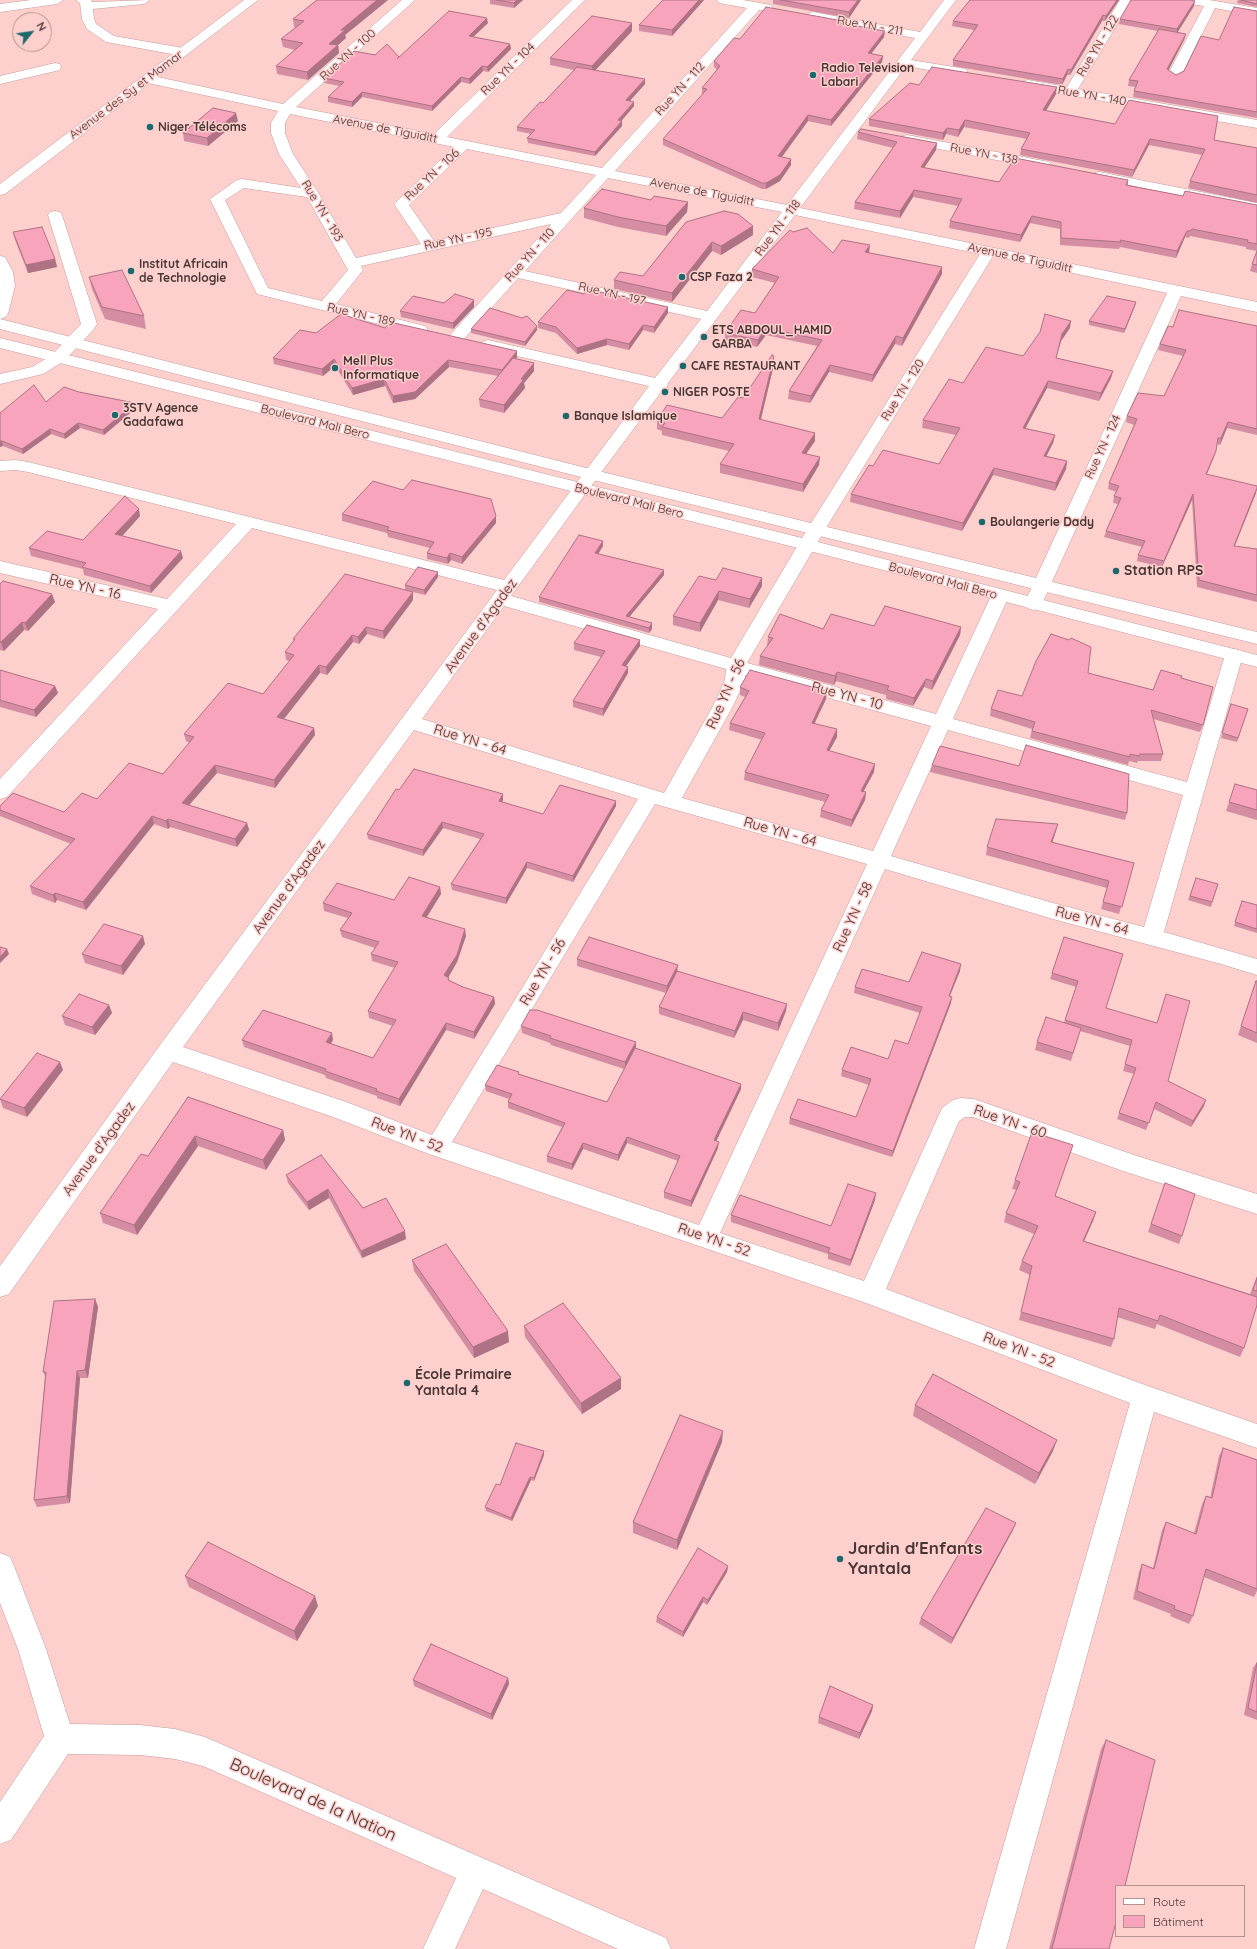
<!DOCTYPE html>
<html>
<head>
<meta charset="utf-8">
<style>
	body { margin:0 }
	#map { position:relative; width:1257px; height:1949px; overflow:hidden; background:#fdd0ce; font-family:Quicksand,sans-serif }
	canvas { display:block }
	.legend { position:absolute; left:1115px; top:1885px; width:130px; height:52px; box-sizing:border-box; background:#fdd0ce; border:1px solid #b59291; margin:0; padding:5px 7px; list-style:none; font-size:12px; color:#483635 }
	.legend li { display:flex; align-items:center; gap:8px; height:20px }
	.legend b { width:20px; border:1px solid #b59291 }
	.north { position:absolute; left:12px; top:12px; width:40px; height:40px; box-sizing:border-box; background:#fdd0ce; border:1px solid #b59291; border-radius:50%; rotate:60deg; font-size:11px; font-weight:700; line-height:16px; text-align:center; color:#483635 }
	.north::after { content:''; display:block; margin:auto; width:14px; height:18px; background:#1c696d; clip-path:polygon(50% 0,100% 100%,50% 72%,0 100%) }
</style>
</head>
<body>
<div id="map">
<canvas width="1257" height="1949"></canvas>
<ul class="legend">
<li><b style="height:5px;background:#fff"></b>Route</li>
<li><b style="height:11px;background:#f7a4bc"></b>Bâtiment</li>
</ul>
<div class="north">N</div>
</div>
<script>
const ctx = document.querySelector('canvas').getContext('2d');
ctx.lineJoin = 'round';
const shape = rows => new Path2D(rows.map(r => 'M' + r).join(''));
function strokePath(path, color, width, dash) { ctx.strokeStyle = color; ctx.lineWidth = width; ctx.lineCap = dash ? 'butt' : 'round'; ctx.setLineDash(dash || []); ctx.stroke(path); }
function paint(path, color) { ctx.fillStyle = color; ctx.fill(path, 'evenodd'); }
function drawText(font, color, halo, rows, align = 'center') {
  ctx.font = font + ' Quicksand,sans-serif'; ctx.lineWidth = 3; ctx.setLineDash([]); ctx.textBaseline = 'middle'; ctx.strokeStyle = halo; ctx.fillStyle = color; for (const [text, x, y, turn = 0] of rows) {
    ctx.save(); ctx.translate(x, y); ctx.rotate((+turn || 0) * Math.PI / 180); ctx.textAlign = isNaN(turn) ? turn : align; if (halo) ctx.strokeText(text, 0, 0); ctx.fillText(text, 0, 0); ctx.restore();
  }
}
const minor = shape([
	[31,0,63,0,57,4,0,12,0,4,31,0],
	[76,0,91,0,92,2,150,0,144,4,93,9,94,19,96,24,114,36,183,48,189,52,183,56,106,42,87,29,82,19,80,3,76,0],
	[402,0,415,0,296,107,434,134,572,0,585,0,447,137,602,168,747,8,719,3,717,0,743,0,771,5,773,8,771,11,759,10,615,171,787,205,915,38,813,20,809,19,807,16,809,13,813,12,920,32,944,0,956,0,911,60,966,69,967,72,966,75,961,76,906,66,800,208,1257,302,1257,312,1181,296,1042,604,1039,608,1033,610,1027,608,1024,604,1167,293,993,256,826,528,747,663,936,714,991,596,994,592,1000,590,1006,592,1009,596,953,719,1187,782,1225,655,1227,651,1234,649,1241,651,1243,655,1164,932,1257,959,1257,975,1221,964,1053,919,885,869,720,1233,864,1281,942,1108,953,1100,961,1098,974,1099,1134,1155,1257,1194,1257,1214,1123,1171,973,1117,965,1117,959,1121,886,1289,1145,1385,1257,1424,1257,1448,1154,1412,1006,1949,974,1949,1130,1403,866,1303,429,1154,333,1117,173,1062,9,1294,0,1297,0,1266,160,1045,497,590,252,528,7,797,0,799,0,779,158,609,0,573,0,561,167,599,236,524,28,472,16,470,0,471,0,461,16,460,28,462,504,580,649,386,482,348,480,345,482,342,488,340,655,378,701,319,518,278,462,341,450,341,448,338,450,335,551,224,361,266,363,270,336,304,425,326,428,329,425,332,420,334,257,294,210,199,237,180,242,179,301,188,279,154,271,133,271,123,278,111,148,83,141,79,148,75,283,104,402,0],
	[290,114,454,147,394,204,421,244,356,258,319,194,293,154,285,133,285,123,290,114],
	[467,149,596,175,561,213,434,241,409,205,467,149],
	[608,178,782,212,707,311,525,271,608,178],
	[244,188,307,197,348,270,322,301,268,288,225,200,244,188],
	[795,215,980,254,808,528,731,658,511,596,597,478,664,388,667,387,668,383,795,215],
	[504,606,726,669,725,680,713,706,664,793,422,719,504,606],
	[745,675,931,726,873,851,682,798,733,706,745,680,745,675],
	[414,730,638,799,432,1135,349,1103,183,1047,414,730],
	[948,730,1183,795,1144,927,1053,903,891,856,948,730],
	[655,804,867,864,699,1225,452,1142,655,804],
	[1120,0,1132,0,1078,89,1257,120,1257,128,1023,87,1021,84,1023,81,1028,80,1067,87,1120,0],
	[1182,0,1209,0,1257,8,1257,16,1215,8,1181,76,1174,80,1167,76,1204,6,1184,3,1182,0],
	[55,63,60,64,61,67,60,70,0,84,0,76,55,63],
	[907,135,1044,161,1049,162,1051,165,1049,168,1044,169,902,142,900,139,902,136,907,135],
	[1099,172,1257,203,1257,211,1094,179,1092,176,1094,173,1099,172],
	[55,211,60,212,62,215,97,324,93,330,64,361,43,374,0,384,0,374,32,367,52,355,81,324,48,215,50,212,55,211],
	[0,256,5,257,13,272,15,286,8,314,5,317,0,319,0,256],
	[0,1553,10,1557,14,1566,46,1649,70,1724,140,1725,175,1729,205,1737,666,1938,671,1949,618,1949,483,1889,455,1949,423,1949,456,1878,203,1766,175,1759,140,1755,68,1754,11,1840,0,1844,0,1802,44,1736,18,1649,0,1603,0,1553]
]);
const major = shape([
	[0,319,594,470,1257,632,1257,644,585,478,0,329,0,319],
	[0,338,814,541,1257,655,1257,667,802,549,0,348,0,338]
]);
const highway = shape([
	[244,0,258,0,5,194,0,195,0,184,244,0]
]);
const wall = shape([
	[317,0,388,0,345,35,346,38,338,45,339,53,308,80,277,74,276,66,295,50,283,47,281,39,296,27,294,27,293,19],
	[490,0,523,0,514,8,490,4],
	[704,0,672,36,639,31,639,25],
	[773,0,861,0,849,18,773,4],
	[1119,0,1105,21,1102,21,1070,75,1067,75,1062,85,953,66,953,60,974,30,952,26,953,21],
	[1238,0,1257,0,1257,7,1237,3],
	[1194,6,1177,32,1186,34,1184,40,1168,70,1176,75,1184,71,1219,40,1257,11,1257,118,1133,97,1134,91,1136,87,1128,86,1129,80,1158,31,1119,24,1120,19],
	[488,23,473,37,510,44,511,49,488,72,483,71,470,84,461,82,432,111,362,97,352,107,328,102,328,97,340,86,324,83,324,78,375,55,399,57],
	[842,23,884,37,871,54,883,56,882,62,831,126,808,121,782,157,791,165,780,181,766,189,762,189,663,145,663,139,703,95,702,94,702,88,718,70,714,67,714,61,740,39],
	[632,31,595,70,645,84,630,101,634,106,621,121,622,121,622,126,595,156,528,143,527,138,531,134,517,131,517,127,543,103,574,70,550,65,550,58],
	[919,85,1056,94,1046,111,1115,124,1214,140,1257,148,1257,203,1188,188,1190,181,1202,155,1149,145,1132,177,1020,155,1021,149,1027,139,964,127,958,137,946,134,943,140,869,126,869,119],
	[238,121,208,146,184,141,183,133],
	[858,132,937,143,936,150,924,168,999,182,1128,180,1128,185,1183,196,1257,205,1257,273,1250,271,1252,264,1257,251,1246,249,1246,247,1190,236,1189,238,1185,237,1176,258,1120,247,1119,249,1060,245,1060,229,1030,223,1020,242,949,228,950,221,958,206,913,197,900,218,854,209,855,202,893,148,857,139],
	[651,200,688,202,687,212,666,236,618,227,584,218,584,208],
	[686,222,753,226,753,235,721,255,712,251,672,302,614,289,614,280,643,276],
	[13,232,55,259,57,267,28,273,15,240],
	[833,253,869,253,942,274,902,346,895,344,872,382,829,372,810,403,788,399,789,391,817,346,766,335,757,347,725,340,725,333,755,313,775,283,752,277,752,269],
	[89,277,144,316,146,329,105,319,92,289],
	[1136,302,1135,306,1124,333,1089,325,1089,321],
	[474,307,453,329,401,317,400,311],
	[668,313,654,333,643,330,629,350,607,345,577,354,556,333,538,328,538,322],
	[1257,326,1257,435,1227,428,1220,445,1217,444,1214,457,1207,474,1256,493,1235,546,1257,549,1257,602,1197,587,1192,500,1162,567,1137,561,1138,555,1142,547,1104,537,1106,531,1118,504,1113,503,1114,496,1117,492,1108,489,1109,483,1134,425,1126,422,1127,416,1164,396,1183,356,1158,350,1160,344,1173,327],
	[385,328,517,357,516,359,534,371,524,383,525,388,504,413,480,407,479,399,498,376,449,367,415,399,393,403,385,386,353,395,335,366,323,376,274,364,273,358,316,333],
	[1070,328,1061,341,1056,358,1113,371,1111,378,1099,401,1047,388,1025,428,1055,435,1053,443,1046,456,1067,461,1066,469,1055,491,993,475,962,531,850,502,851,494,873,466,939,464,956,435,922,428,923,420,963,383,1023,356],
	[471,329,537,330,525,346,471,333],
	[774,356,774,364,761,419,815,441,806,454,819,465,803,492,720,473,720,464,729,451,662,435,662,431,657,429,657,421,722,418,743,398],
	[79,392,135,403,136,408,104,435,80,428,65,439,51,434,23,454,3,446,0,447,0,413,46,402],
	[342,514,496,523,462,564,451,560,448,564,427,559,427,553,430,548,388,537,387,533,342,521],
	[140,516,122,536,183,558,151,593,84,575,83,569,31,556,29,548,83,540],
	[603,546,598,554,664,575,629,617,652,623,652,629,649,633,539,602,539,597],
	[438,577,425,595,405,590,405,585],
	[762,578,762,586,749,608,718,600,700,632,673,625,673,616,716,580],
	[0,584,55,602,28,631,24,630,4,651,0,650],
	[413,592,413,600,384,639,367,634,359,644,353,642,327,675,320,673,284,719,314,728,315,735,275,788,217,773,189,805,247,823,249,830,237,847,170,827,168,829,154,824,86,910,57,900,55,903,32,894,30,886,71,844,0,816,0,806,64,812,163,774,190,743,186,741,184,734,263,694,290,661,286,660,285,652,294,642,293,639],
	[874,626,961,627,960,635,932,690,924,687,913,706,886,699,886,695,836,681,834,685,759,665,760,656,768,646,767,646,768,637,823,629],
	[574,643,640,646,626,666,628,673,603,716,573,707,573,701,601,657,574,650],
	[0,670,55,686,58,693,36,717,0,707],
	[1088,673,1153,690,1181,678,1203,725,1200,732,1153,719,1163,754,1161,761,1138,761,1137,763,1129,761,1128,765,1030,738,1032,729,990,716,991,709,1022,696],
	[740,687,827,691,826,699,815,723,837,737,829,751,874,772,863,791,866,792,865,800,851,827,820,817,821,810,825,802,744,780,745,772,762,740,729,730,730,723,745,697,740,695],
	[1231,704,1248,709,1237,742,1221,738],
	[932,765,1127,813,1125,820,930,772],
	[1235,784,1257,790,1257,820,1226,811],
	[399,790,503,794,503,800,502,802,543,814,616,806,573,882,527,868,506,904,452,890,451,884,480,839,443,828,423,856,368,839,367,834],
	[1058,824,1052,842,1134,863,1119,914,1101,909,1107,888,986,855,987,847],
	[1196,878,1218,884,1211,907,1188,900],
	[440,887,441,894,427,917,466,936,457,962,448,978,449,978,449,980,463,987,494,997,495,1004,474,1039,446,1030,400,1106,377,1098,377,1096,326,1078,325,1075,244,1047,242,1040,333,1040,331,1044,373,1058,393,1026,369,1018,368,1011,395,968,372,961,371,954,375,948,342,937,340,930,348,918,324,911,323,903,394,900],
	[1242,901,1257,905,1257,933,1234,926],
	[1064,937,1106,1008,1168,1081,1204,1106,1191,1127,1154,1109,1146,1130,1117,1119,1134,1074,1123,1071,1130,1046,1080,1031,1071,1061,1035,1050,1037,1042,1064,1023,1076,987,1050,979],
	[145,944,123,975,85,963,82,954],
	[577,959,677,971,786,1011,778,1031,743,1020,734,1038,659,1014,659,1007,666,993,577,966],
	[960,971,950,996,951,1003,892,1157,789,1124,790,1118,856,1117,869,1085,841,1076,842,1070,888,1059,908,1044,920,1013,854,993,855,987,909,982],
	[1256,981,1257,981,1257,1043,1238,1035],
	[109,1005,112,1013,95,1035,65,1025,62,1016],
	[521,1026,636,1049,741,1084,741,1089,716,1141,718,1148,691,1207,664,1198,664,1192,678,1161,627,1143,618,1161,583,1149,572,1170,547,1162,547,1156,562,1127,508,1108,508,1102,509,1099,486,1091,485,1085,519,1074,607,1102,624,1069,551,1045,550,1043,522,1033],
	[63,1070,27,1117,3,1108,0,1099],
	[188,1097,283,1130,285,1140,266,1170,198,1146,137,1235,103,1223,100,1213,148,1156],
	[1073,1145,1055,1196,1096,1212,1093,1221,1084,1241,1250,1294,1257,1276,1257,1305,1244,1348,1240,1357,1157,1324,1155,1329,1117,1317,1114,1339,1111,1347,1019,1320,1030,1275,1019,1270,1022,1261,1034,1234,1004,1222,1006,1213,1017,1190,1012,1189,1015,1180],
	[321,1155,363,1208,406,1239,362,1258,329,1198,309,1210,288,1183,286,1175],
	[1165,1183,1182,1236,1179,1244,1148,1232],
	[875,1200,850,1266,828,1259,828,1254,731,1222,731,1215,831,1226],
	[412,1260,509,1342,474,1358,414,1271],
	[95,1299,98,1307,88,1378,80,1378,70,1503,37,1507,34,1500,45,1376,43,1372],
	[524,1326,621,1378,621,1389,582,1414,525,1337],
	[915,1405,1053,1451,1035,1484,913,1416],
	[722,1442,677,1550,633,1533,633,1522],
	[1223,1448,1257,1460,1257,1591,1254,1597,1204,1577,1193,1616,1189,1624,1170,1616,1171,1614,1133,1599,1139,1572,1142,1564,1153,1568,1162,1530,1166,1522,1194,1533,1202,1504,1206,1496,1210,1498,1219,1456],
	[544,1455,534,1481,531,1480,512,1521,486,1511,485,1507,500,1485],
	[1013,1530,951,1644,919,1624,921,1618],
	[728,1566,727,1572,707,1605,703,1602,683,1637,656,1622,657,1617],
	[185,1576,318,1606,297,1641,189,1587],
	[1257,1662,1257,1720,1244,1715,1253,1668],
	[508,1678,509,1684,492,1720,414,1686,413,1680],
	[873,1705,872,1711,859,1739,818,1723,819,1717],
	[1106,1740,1109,1949,1049,1949,1101,1749]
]);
const shadedWall = shape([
	[377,0,388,0,345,35,346,38,330,52,329,44,341,30],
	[517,0,523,0,514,8,514,3],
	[699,0,704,0,672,36,672,30],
	[858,0,861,0,849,18,849,12],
	[1117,0,1119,0,1105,21,1106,16],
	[1195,1,1194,6,1176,35,1177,29],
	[1103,15,1102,21,1070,75,1071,70],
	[487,18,488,23,469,41,469,36],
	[632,23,632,31,592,74,592,66],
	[885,31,884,37,867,59,868,53],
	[1186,34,1184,40,1166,75,1167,69],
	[510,44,511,49,488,72,487,67],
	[338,45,339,53,308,80,307,72],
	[883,56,882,62,831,126,831,120],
	[482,66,483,71,470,84,469,79],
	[1068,69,1067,75,1062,85,1063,79],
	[461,77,461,82,432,111,432,106],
	[645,79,645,84,626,105,626,100],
	[1057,87,1056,94,1042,117,1043,110],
	[362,92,362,97,352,107,352,102],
	[634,102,634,106,618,125,618,120],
	[236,113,238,121,208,146,207,138],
	[808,115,808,121,778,162,778,156],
	[965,120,964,127,958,137,959,130],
	[622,121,622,126,595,156,595,152],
	[947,128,946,134,943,140,943,133],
	[1150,139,1149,145,1132,177,1134,170],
	[937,143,936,150,920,174,921,167],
	[791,159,791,165,780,181,766,189,766,183],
	[914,190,913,197,900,218,900,211],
	[688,202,687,212,666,236,666,226],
	[1032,216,1030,223,1020,242,1021,235],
	[753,226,753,235,721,255,721,246],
	[1187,231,1185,237,1176,258,1177,251],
	[712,242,712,251,672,302,672,293],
	[870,245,869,253,865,252],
	[55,259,57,267,28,273,26,265],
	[942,267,942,274,902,346,903,338],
	[474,300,474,307,453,329,453,323],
	[1136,302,1135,306,1124,333,1125,329],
	[668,307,668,313,654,333,654,327],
	[1071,321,1070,328,1061,341,1054,365,1056,358,1062,334],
	[643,325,643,330,629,350,629,344],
	[537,326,537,330,525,346,525,342],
	[766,328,766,335,757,347,758,340],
	[896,336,895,344,872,382,873,375],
	[607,339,607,345,577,354,577,348],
	[517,351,517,357,503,377,502,370],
	[774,356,774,364,759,427,759,419],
	[334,359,335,366,323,376,322,369],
	[448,360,449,367,415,399,393,403,393,396],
	[534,363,534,371,524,383,525,388,504,413,504,405,521,379],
	[830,365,829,372,810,403,811,396],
	[1113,371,1111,378,1099,401,1101,393],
	[384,379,385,386,353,395,352,388],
	[1048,381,1047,388,1022,435,1023,428],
	[135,403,136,408,104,435,103,430],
	[1228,422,1227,428,1220,445,1221,438],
	[78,423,80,428,65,439,64,434],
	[50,429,51,434,23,454,22,449],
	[815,433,815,441,801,461,802,453],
	[1055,435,1053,443,1043,463,1044,456],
	[0,441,2,441,3,446,0,447],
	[1216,451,1214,457,1204,480,1206,474],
	[820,457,819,465,803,492,803,484],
	[1067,461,1066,469,1055,491,1056,483],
	[994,468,993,475,962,531,963,523],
	[1257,488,1256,493,1232,552,1234,546],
	[1193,494,1192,500,1162,567,1164,561],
	[139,509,140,516,117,542,115,534],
	[496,516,496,523,462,564,462,557],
	[603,541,603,546,595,559,595,553],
	[181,551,183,558,151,593,150,586],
	[450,553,451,560,448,564,447,558],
	[664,570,664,575,626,621,626,616],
	[438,572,438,577,425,595,424,590],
	[762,578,762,586,749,608,750,599],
	[719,591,718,600,700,632,700,623],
	[413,592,413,600,384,639,383,631],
	[52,594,55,602,28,631,25,623],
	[22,622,24,630,4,651,1,642],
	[652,623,652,629,649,633,649,628],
	[366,627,367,634,359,644,358,637],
	[961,627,960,635,932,690,933,681],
	[352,635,353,642,327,675,326,667],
	[640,640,640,646,622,672,622,665],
	[319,665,320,673,279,725,277,717],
	[628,667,628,673,603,716,603,709],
	[837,672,836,681,834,685,835,676],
	[926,679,924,687,913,706,914,698],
	[55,686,58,693,36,717,34,710],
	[827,691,826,699,811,730,812,723],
	[314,728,315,735,275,788,274,780],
	[837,729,837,737,826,757,827,750],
	[875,764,874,772,860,798,861,791],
	[215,765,217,773,184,811,182,803],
	[866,792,865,800,851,827,852,820],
	[503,794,503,800,499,807,499,801],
	[616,801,616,806,573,882,573,876],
	[152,816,154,824,86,910,83,902],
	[168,819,170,827,168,829,166,821],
	[442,822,443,828,423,856,423,850],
	[247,823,249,830,237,847,235,839],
	[1058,824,1056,831,1050,850,1051,842],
	[527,862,527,868,506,904,506,898],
	[440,887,441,894,423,923,422,916],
	[55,893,57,900,55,903,53,895],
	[465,929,466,936,457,962,445,983,444,975],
	[143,936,145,944,123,975,121,966],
	[7,949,9,954,0,963,0,957],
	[961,964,960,971,947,1002,949,996],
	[678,965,677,972,666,994,667,986],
	[494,997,495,1004,474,1039,474,1032],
	[952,997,951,1003,892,1157,893,1151],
	[787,1004,786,1011,778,1031,778,1023],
	[109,1005,112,1013,95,1035,92,1027],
	[743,1012,743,1020,734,1038,735,1031],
	[446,1023,446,1030,400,1106,399,1099],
	[332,1033,333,1040,327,1049,326,1042],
	[636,1042,636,1049,626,1069,625,1062],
	[60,1062,63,1070,27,1117,24,1108],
	[741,1084,741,1089,714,1146,714,1140],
	[1206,1100,1204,1106,1191,1127,1193,1121],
	[283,1130,285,1140,266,1170,263,1160],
	[195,1136,198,1146,137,1235,134,1225],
	[627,1137,627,1143,618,1161,618,1155],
	[719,1142,718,1148,691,1207,691,1201],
	[583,1143,583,1149,572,1170,572,1164],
	[328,1189,329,1198,309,1210,307,1202],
	[876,1193,875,1200,850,1266,851,1260],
	[1096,1212,1093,1221,1080,1250,1083,1241],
	[405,1231,406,1239,362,1258,361,1251],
	[95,1299,98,1307,88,1378,85,1370],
	[508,1331,509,1342,474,1358,473,1347],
	[77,1371,80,1378,70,1503,67,1496],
	[621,1378,621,1389,582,1414,581,1403],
	[723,1431,722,1442,677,1550,677,1540],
	[1057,1440,1053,1451,1035,1484,1039,1473],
	[544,1451,544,1455,534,1481,534,1478],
	[530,1477,531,1480,512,1521,511,1518],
	[1016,1523,1013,1530,951,1644,953,1638],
	[728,1566,727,1572,707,1605,708,1600],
	[315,1596,318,1606,297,1641,294,1631],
	[703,1597,703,1602,683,1637,683,1632],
	[508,1678,509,1684,492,1720,491,1714],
	[873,1705,872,1711,859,1739,860,1733]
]);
const building = shape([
	[317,0,377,0,341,30,345,30,329,44,338,45,307,72,276,66,303,43,281,39,304,21,293,19,317,0],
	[496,0,517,0,514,3,496,0],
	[663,0,699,0,672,30,639,25,663,0],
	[781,0,858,0,849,12,781,0],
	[970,0,1117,0,1106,16,1103,15,1071,70,1068,69,1063,79,953,60,978,25,953,21,970,0],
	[1131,0,1191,0,1195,1,1177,29,1120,19,1131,0],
	[1241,0,1257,0,1257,4,1241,0],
	[766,7,843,21,841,23,885,31,868,53,883,56,831,120,808,115,778,156,791,159,780,175,766,183,762,183,663,139,707,89,702,88,720,66,714,61,734,38,740,39,766,7],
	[1234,7,1257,11,1257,112,1134,91,1138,81,1129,80,1159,29,1186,34,1167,69,1176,75,1184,71,1201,36,1219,40,1234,7],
	[449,11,487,18,469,36,510,44,487,67,482,66,469,79,461,77,432,106,362,92,352,102,328,97,344,82,324,78,354,51,375,55,387,44,399,57,397,59,449,11],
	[592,16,632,23,592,66,550,58,592,16],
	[577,67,645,79,626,100,634,102,618,120,622,121,595,152,527,138,535,130,517,127,540,102,543,103,577,67],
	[932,67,1057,87,1043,110,1115,124,1129,100,1218,116,1214,140,1257,148,1257,195,1190,181,1205,149,1150,139,1134,170,1021,149,1030,133,965,120,959,130,947,128,943,133,869,119,910,83,919,85,932,67],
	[213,108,236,113,207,138,183,133,213,108],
	[861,129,937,143,921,167,999,182,1015,158,1128,180,1126,185,1183,196,1185,191,1257,205,1257,244,1247,242,1248,240,1192,229,1190,231,1187,231,1177,251,1120,240,1121,242,1061,238,1061,222,1032,216,1021,235,950,221,962,199,914,190,900,211,855,202,897,142,858,132,861,129],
	[602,189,651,200,654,196,688,202,666,226,618,217,584,208,602,189],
	[724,211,738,214,753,226,721,246,712,242,672,293,614,280,620,272,643,276,686,222,724,211],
	[42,227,55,259,26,265,13,232,42,227],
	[807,228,833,253,842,240,870,245,865,252,942,267,903,338,896,336,873,375,830,365,811,396,789,391,822,340,766,328,758,340,725,333,741,310,755,313,779,277,752,269,790,230,793,232,807,228],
	[1257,251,1257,265,1252,264,1257,251],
	[122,270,144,316,102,307,89,277,122,270],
	[587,289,668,307,654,327,643,325,629,344,607,339,577,348,556,327,538,322,567,290,584,294,587,289],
	[455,294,474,300,453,323,400,311,413,296,444,303,455,294],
	[1107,296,1136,302,1125,329,1089,321,1107,296],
	[490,308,522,318,527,316,537,326,525,342,471,329,490,308],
	[1179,310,1257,326,1257,429,1228,422,1221,438,1218,438,1216,451,1206,474,1257,486,1257,488,1234,546,1257,549,1257,595,1199,580,1193,494,1164,561,1138,555,1145,541,1106,531,1121,498,1114,496,1119,486,1109,483,1137,419,1127,416,1138,393,1164,396,1186,350,1160,344,1168,326,1173,327,1179,310],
	[341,314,385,328,390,322,517,351,502,370,448,360,415,392,393,396,384,379,352,388,334,359,322,369,273,358,300,330,316,333,341,314],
	[1045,314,1071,321,1062,334,1056,358,1113,371,1101,393,1048,381,1023,428,1055,435,1044,456,1067,461,1056,483,994,468,963,523,851,494,869,465,873,466,883,450,939,464,960,428,923,420,949,379,963,383,986,347,1023,356,1040,332,1045,314],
	[772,355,774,356,759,419,815,433,802,453,820,457,803,484,720,464,734,444,662,427,665,423,657,421,667,405,722,418,738,397,743,398,772,355],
	[513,358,534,363,521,379,524,379,504,405,479,399,513,358],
	[34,385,46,402,64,387,79,392,135,403,103,430,78,423,64,434,50,429,22,449,2,441,0,441,0,413,34,385],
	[412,480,491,499,496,516,462,557,450,553,447,558,427,553,434,542,387,530,389,527,342,514,373,481,403,490,412,480],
	[125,496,139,509,115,534,181,551,150,586,82,567,86,563,29,548,47,531,83,540,125,496],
	[579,535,603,541,595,553,664,570,626,616,652,623,649,628,539,597,579,535],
	[418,567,438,572,424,590,405,585,418,567],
	[723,568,762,578,750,599,719,591,700,623,673,616,699,576,716,580,723,568],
	[345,574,413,592,383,631,366,627,358,637,352,635,326,667,319,665,277,717,314,728,274,780,215,765,182,803,247,823,235,839,168,819,166,821,152,816,83,902,55,893,53,895,30,886,75,839,0,810,0,806,13,793,64,812,82,793,97,799,129,763,163,774,194,737,184,734,228,683,263,694,294,655,285,652,295,639,293,639,345,574],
	[3,581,52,594,25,623,22,622,1,642,0,642,0,584,3,581],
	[885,606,961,627,933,681,926,679,914,698,887,690,889,686,837,672,835,676,760,656,773,638,768,637,780,614,823,629,831,614,874,626,885,606],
	[587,625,640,640,622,665,628,667,603,709,573,701,605,651,574,643,587,625],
	[1051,634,1069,640,1071,638,1091,647,1088,673,1153,690,1161,670,1182,676,1181,678,1213,687,1203,725,1151,710,1163,754,1140,754,1139,756,1130,754,1130,757,1032,731,1035,722,991,709,998,690,1022,696,1036,661,1051,634],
	[0,670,55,686,34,710,0,700,0,670],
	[750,670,827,691,812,723,837,729,827,750,875,764,861,791,866,792,852,820,821,810,829,795,745,772,765,733,730,723,749,691,740,687,750,670],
	[1231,704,1248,709,1238,738,1222,733,1231,704],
	[1026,745,1129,774,1127,813,932,765,940,746,1019,766,1026,745],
	[414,769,503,794,499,801,543,814,560,785,616,801,573,876,527,862,506,898,451,884,484,834,442,822,423,850,367,834,396,789,399,790,414,769],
	[1235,784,1257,790,1257,810,1229,802,1235,784],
	[996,819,1058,824,1051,842,1134,863,1122,907,1103,902,1109,881,987,847,996,819],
	[409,877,440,887,422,916,465,929,457,955,444,975,449,978,448,980,463,987,494,997,474,1032,446,1023,399,1099,376,1091,377,1089,325,1071,326,1069,242,1040,263,1010,332,1033,326,1042,373,1058,396,1020,368,1011,398,962,371,954,379,942,340,930,352,913,323,903,337,883,394,900,409,877],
	[1196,878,1218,884,1212,902,1190,896,1196,878],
	[1242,901,1257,905,1257,929,1235,922,1242,901],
	[104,924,143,936,121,966,82,954,104,924],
	[589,937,678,965,667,986,577,959,589,937],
	[1064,937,1123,954,1106,1008,1157,1023,1166,994,1190,1001,1168,1081,1206,1100,1193,1121,1156,1102,1149,1123,1119,1113,1136,1068,1125,1064,1132,1040,1065,1020,1078,981,1052,973,1064,937],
	[0,947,7,949,0,957,0,947],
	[922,952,961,964,949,996,952,997,893,1151,790,1118,798,1099,856,1117,871,1079,842,1070,851,1047,888,1059,895,1040,908,1044,922,1007,855,987,862,969,909,982,922,952],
	[677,971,787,1004,778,1023,743,1012,735,1031,659,1007,677,971],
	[1256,981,1257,981,1257,1033,1241,1026,1256,981],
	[79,994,109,1005,92,1027,62,1016,79,994],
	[530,1010,537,1010,636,1042,625,1062,550,1038,551,1036,521,1026,530,1010],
	[1046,1017,1081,1028,1073,1053,1037,1042,1046,1017],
	[635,1048,741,1084,714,1140,719,1142,691,1201,664,1192,680,1156,627,1137,618,1155,583,1143,572,1164,547,1156,565,1123,508,1102,512,1094,485,1085,497,1065,519,1072,518,1074,607,1102,635,1048],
	[37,1053,60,1062,24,1108,0,1099,37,1053],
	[188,1097,283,1130,263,1160,195,1136,134,1225,100,1213,141,1154,148,1156,188,1097],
	[1032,1132,1073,1145,1055,1196,1096,1212,1083,1241,1257,1297,1257,1305,1244,1348,1160,1315,1158,1321,1119,1308,1114,1339,1021,1312,1032,1266,1022,1261,1038,1226,1006,1213,1020,1182,1015,1180,1032,1132],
	[321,1155,363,1208,386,1198,405,1231,361,1251,328,1189,307,1202,286,1175,321,1155],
	[1165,1183,1195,1194,1182,1236,1151,1224,1165,1183],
	[848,1184,876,1193,851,1260,828,1252,830,1248,731,1215,740,1195,831,1226,848,1184],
	[446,1244,508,1331,473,1347,412,1260,446,1244],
	[1257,1278,1257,1291,1253,1290,1257,1278],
	[95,1299,85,1370,77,1371,67,1496,34,1500,46,1372,43,1372,54,1301,95,1299],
	[563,1303,621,1378,581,1403,524,1326,563,1303],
	[933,1374,1057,1440,1039,1473,915,1405,933,1374],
	[680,1415,723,1431,677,1540,633,1522,680,1415],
	[516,1443,544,1451,534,1478,530,1477,511,1518,485,1507,496,1484,500,1485,516,1443],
	[1223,1448,1257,1460,1257,1589,1206,1569,1193,1616,1174,1609,1175,1606,1137,1591,1142,1564,1154,1569,1166,1522,1196,1534,1206,1496,1212,1498,1223,1448],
	[986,1508,1016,1523,953,1638,921,1618,986,1508],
	[208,1542,315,1596,294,1631,185,1576,208,1542],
	[698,1548,728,1566,708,1600,703,1597,683,1632,657,1617,698,1548],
	[431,1644,508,1678,491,1714,413,1680,431,1644],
	[1257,1663,1257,1712,1248,1708,1257,1663],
	[830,1686,873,1705,860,1733,819,1717,830,1686],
	[1106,1740,1155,1760,1125,1886,1116,1886,1116,1922,1109,1949,1052,1949,1106,1740]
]);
const markers = [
	[813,75,4,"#1c696d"],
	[150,127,4,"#1c696d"],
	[131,271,4,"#1c696d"],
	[682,277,4,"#1c696d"],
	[704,337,4,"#1c696d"],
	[683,366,4,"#1c696d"],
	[335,368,4,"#1c696d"],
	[665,392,4,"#1c696d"],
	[115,415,4,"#1c696d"],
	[566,416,4,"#1c696d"],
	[982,522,4,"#1c696d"],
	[1116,571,4,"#1c696d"],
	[407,1383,4,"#1c696d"],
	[840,1559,4,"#1c696d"]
];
const farStreetnames = [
	["Rue YN - 211",870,26,10],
	["Rue YN - 122",1098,46,-59],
	["Rue YN - 100",348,55,-42],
	["Rue YN - 104",508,69,-44],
	["Rue YN - 112",680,89,-48],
	["Avenue des Sy et Mamar",126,95,-37],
	["Rue YN - 140",1092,96,10],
	["Avenue de Tiguiditt",385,129,11],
	["Rue YN - 138",984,154,11],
	["Rue YN - 106",432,175,-43],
	["Avenue de Tiguiditt",702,192,11],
	["Rue YN - 193",322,211,59],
	["Rue YN - 118",778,228,-53],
	["Rue YN - 195",458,239,-12],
	["Rue YN - 110",530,255,-48],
	["Avenue de Tiguiditt",1020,258,12],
	["Rue YN - 197",612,294,13],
	["Rue YN - 189",361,315,13],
	["Rue YN - 120",903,390,-58],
	["Boulevard Mali Bero",315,422,14],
	["Rue YN - 124",1103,447,-65],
	["Boulevard Mali Bero",629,501,14],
	["Boulevard Mali Bero",943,581,15]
];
const farPoinames = [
	["Radio Television",821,68],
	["Labari",821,82],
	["Niger Télécoms",158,127],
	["Institut Africain",139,264],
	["de Technologie",139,278],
	["CSP Faza 2",690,277],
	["ETS ABDOUL_HAMID",712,330],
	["GARBA",712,344],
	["Mell Plus",343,361],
	["Informatique",343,375],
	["CAFE RESTAURANT",691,366],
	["NIGER POSTE",673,392],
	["3STV Agence",123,408],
	["Gadafawa",123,422],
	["Banque Islamique",574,416],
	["Boulangerie Dady",990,522]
];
const poiNames = [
	["Station RPS",1124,571],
	["École Primaire",415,1375],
	["Yantala 4",415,1391]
];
const streetNames = [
	["Rue YN - 16",85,587,13],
	["Avenue d'Agadez",481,626,-54],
	["Rue YN - 56",726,694,-66],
	["Rue YN - 10",847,696,15],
	["Rue YN - 64",470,740,17],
	["Rue YN - 64",780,832,16],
	["Avenue d'Agadez",289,887,-54],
	["Rue YN - 58",853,917,-65],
	["Rue YN - 64",1092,921,15],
	["Rue YN - 56",543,972,-59],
	["Rue YN - 60",1010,1122,19],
	["Rue YN - 52",407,1135,21],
	["Avenue d'Agadez",99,1149,-54],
	["Rue YN - 52",714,1240,19],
	["Rue YN - 52",1019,1350,21]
];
const nearPoinames = [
	["Jardin d'Enfants",848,1549],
	["Yantala",848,1569]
];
const nearStreetnames = [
	["Boulevard de la Nation",313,1800,24]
];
strokePath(minor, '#c59a99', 1);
strokePath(major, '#c59a99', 1);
strokePath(highway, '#c59a99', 1);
paint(minor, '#fff');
paint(major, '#fff');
paint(highway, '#fff');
paint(wall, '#d48da2');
paint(shadedWall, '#ad7384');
paint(building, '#f7a4bc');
strokePath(building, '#ad7384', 1);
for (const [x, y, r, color] of markers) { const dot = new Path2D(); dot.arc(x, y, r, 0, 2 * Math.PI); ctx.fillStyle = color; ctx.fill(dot); strokePath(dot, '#fdd0ce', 1.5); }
drawText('12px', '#483635', '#fdd0ce', farStreetnames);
drawText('bold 12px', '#483635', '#fdd0ce', farPoinames, 'left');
drawText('bold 14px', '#483635', '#fdd0ce', poiNames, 'left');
drawText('14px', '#483635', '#fdd0ce', streetNames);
drawText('bold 17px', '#483635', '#fdd0ce', nearPoinames, 'left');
drawText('17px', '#483635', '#fdd0ce', nearStreetnames);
</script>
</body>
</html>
